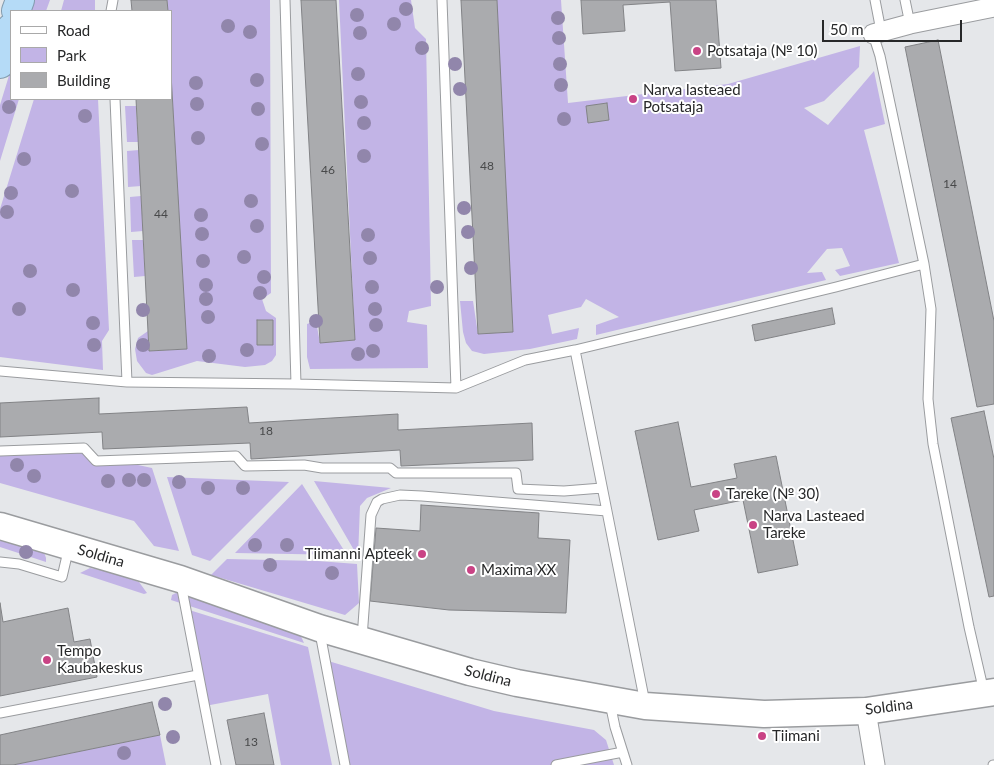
<!DOCTYPE html>
<html>
<head>
<meta charset="utf-8">
<style>
	body { margin:0 }
	#map { position:relative; width:994px; height:765px; overflow:hidden; background:#e5e7ea; font-family:Lato,sans-serif }
	canvas { display:block }
	.legend { position:absolute; left:10px; top:10px; width:162px; height:90px; box-sizing:border-box; background:#fff; border:1px solid #a9a9a9; margin:0; padding:6px 9px; list-style:none; font-size:15px; color:#272829 }
	.legend li { display:flex; align-items:center; gap:10px; height:25px }
	.legend b { width:25px; border:1px solid #a9a9a9 }
	.scale { position:absolute; left:822px; top:20px; width:140px; height:22px; box-sizing:border-box; border:2px solid #272829; border-top:0; padding-left:6px; font-size:15px; line-height:18px; white-space:nowrap; color:#272829; -webkit-text-stroke:4px #fff; paint-order:stroke }
</style>
</head>
<body>
<div id="map">
<canvas width="994" height="765"></canvas>
<ul class="legend">
<li><b style="height:6px;background:#fff"></b>Road</li>
<li><b style="height:14px;background:#c2b4e6"></b>Park</li>
<li><b style="height:14px;background:#aaabae"></b>Building</li>
</ul>
<div class="scale">50 m</div>
</div>
<script>
const ctx = document.querySelector('canvas').getContext('2d');
ctx.lineJoin = 'round';
function paint(path, color) { ctx.fillStyle = color; ctx.fill(path, 'evenodd'); }
const shape = rows => new Path2D(rows.map(r => 'M' + r).join(''));
function strokePath(path, color, width, dash) { ctx.strokeStyle = color; ctx.lineWidth = width; ctx.lineCap = dash ? 'butt' : 'round'; ctx.setLineDash(dash || []); ctx.stroke(path); }
function drawText(font, color, halo, rows, align = 'center') {
  ctx.font = font + ' Lato,sans-serif'; ctx.lineWidth = 4; ctx.setLineDash([]); ctx.textBaseline = 'middle'; ctx.strokeStyle = halo; ctx.fillStyle = color; for (const [text, x, y, turn = 0] of rows) {
    ctx.save(); ctx.translate(x, y); ctx.rotate((+turn || 0) * Math.PI / 180); ctx.textAlign = isNaN(turn) ? turn : align; if (halo) ctx.strokeText(text, 0, 0); ctx.fillText(text, 0, 0); ctx.restore();
  }
}
const green = shape([
	[33,0,50,0,46,11,29,11],
	[64,0,95,0,95,11,61,11],
	[167,0,270,0,271,293,262,299,266,311,276,318,276,355,272,361,265,365,245,367,197,361,152,375,146,373,137,361,135,349,138,338,148,331,149,351,186,349,171,74,171,11,168,11],
	[339,0,411,0,415,28,426,39,431,306,409,311,407,322,427,325,428,368,310,369,307,357,307,324,316,321,320,343,355,340],
	[493,0,561,0,568,103,728,84,860,46,859,67,824,101,804,108,828,125,874,71,885,124,864,130,899,263,840,276,835,270,850,266,842,248,827,249,807,273,822,272,826,280,596,335,596,325,619,317,586,299,581,307,548,315,552,334,579,328,577,339,530,349,484,354,472,351,466,343,463,332,460,301,473,301,478,334,513,331],
	[11,69,11,99,19,99,0,161,0,105],
	[34,99,98,99,109,330,102,341,103,370,0,357,0,209],
	[125,106,136,106,138,142,127,142],
	[139,150,141,186,128,187,127,151],
	[141,196,143,231,131,232,130,197],
	[132,240,143,240,145,276,134,277],
	[0,446,63,449,152,468,179,551,154,546,134,521,0,483],
	[167,477,289,482,210,561,192,555],
	[314,481,391,488,367,498,360,506,358,557],
	[302,484,347,555,235,553],
	[0,538,44,552,46,558,46,562,0,547],
	[227,559,318,561,357,564,359,603,345,615,211,575],
	[90,568,106,571,139,582,147,593,144,594,80,573],
	[176,593,214,603,299,632,304,643,171,600,172,595],
	[186,609,308,647,332,765,281,765,268,694,205,706],
	[325,660,494,711,594,730,606,740,614,765,345,765],
	[160,735,166,765,13,765]
]);
const building = shape([
	[131,0,167,0,168,11,132,11,131,0],
	[301,0,336,0,355,340,320,343,301,0],
	[461,0,497,0,513,332,478,334,461,0],
	[581,0,716,0,721,68,675,71,670,2,623,5,625,31,583,34,581,0],
	[938,40,994,321,994,404,977,407,905,47,938,40],
	[171,74,187,349,149,351,136,99,171,99,171,74],
	[607,103,609,120,588,123,586,106,607,103],
	[832,308,835,324,755,341,752,325,832,308],
	[257,320,273,320,273,345,257,345,257,320],
	[99,398,99,414,247,407,249,423,398,414,398,430,532,423,533,460,401,466,400,450,251,459,250,443,103,449,102,432,0,437,0,403,99,398],
	[984,411,994,459,994,596,989,597,951,418,984,411],
	[678,422,691,487,737,478,734,464,776,456,798,565,758,573,743,500,694,510,699,531,658,540,635,431,678,422],
	[421,505,539,513,538,538,570,540,566,613,449,610,370,601,376,528,420,531,421,505],
	[0,603,3,622,68,608,74,642,90,639,97,677,0,696,0,603],
	[152,702,160,735,13,765,0,765,0,735,152,702],
	[264,713,274,765,236,765,227,720,264,713]
]);
const lane = shape([
	[285,0,296,384],
	[442,0,456,388],
	[875,0,881,31],
	[905,0,910,24],
	[111,11,113,0],
	[873,34,880,56,924,264,931,309,928,399,933,444,969,627,984,692],
	[115,99,127,382],
	[0,371,127,382,296,384,456,388,525,360,575,350],
	[0,451,84,448,96,461,236,456,245,466,304,465,322,468,390,468,396,473,516,473,518,489,564,491,602,488],
	[0,562,19,564,62,577,69,547],
	[181,584,216,765],
	[320,633,345,765],
	[362,638,371,515,377,502,382,499,400,495,422,496,607,511],
	[610,703,615,727,627,765],
	[645,703,575,350,836,287,924,264],
	[0,713,198,675],
	[556,765,623,752],
	[993,765,994,765]
]);
const street = shape([
	[873,34,910,24,994,7],
	[866,711,875,765]
]);
const secondary = shape([
	[0,526,180,579,319,628,470,672,517,683,645,706,764,714,866,711,994,692]
]);
const highway = shape([
	[16,11,20,0],
	[0,64,11,28]
]);
const trees = [
	[406,9],
	[357,15],
	[558,18],
	[394,24],
	[228,26],
	[250,32],
	[360,33],
	[559,38],
	[422,48],
	[455,64],
	[560,64],
	[358,74],
	[257,80],
	[196,83],
	[561,85],
	[460,89],
	[361,102],
	[197,104],
	[9,107],
	[258,109],
	[85,116],
	[564,119],
	[364,123],
	[198,138],
	[262,144],
	[364,156],
	[24,159],
	[72,191],
	[11,193],
	[251,201],
	[464,208],
	[7,212],
	[201,215],
	[257,226],
	[468,232],
	[202,234],
	[368,235],
	[244,257],
	[370,258],
	[203,261],
	[471,268],
	[30,271],
	[264,277],
	[206,285],
	[372,287],
	[437,287],
	[73,290],
	[260,293],
	[206,299],
	[19,309],
	[375,309],
	[143,310],
	[208,317],
	[316,321],
	[93,323],
	[376,325],
	[94,345],
	[143,345],
	[247,350],
	[373,351],
	[358,354],
	[209,356],
	[17,465],
	[34,476],
	[129,480],
	[144,480],
	[108,481],
	[179,482],
	[208,488],
	[243,488],
	[255,545],
	[287,545],
	[26,552],
	[270,565],
	[332,573],
	[165,704],
	[173,737],
	[124,753]
];
const markers = [
	[697,51,5,"#c94385"],
	[633,99,5,"#c94385"],
	[716,494,5,"#c94385"],
	[753,525,5,"#c94385"],
	[422,554,5,"#c94385"],
	[471,570,5,"#c94385"],
	[47,660,5,"#c94385"],
	[762,736,5,"#c94385"]
];
const numberNames = [
	["48",487,166],
	["46",328,170],
	["14",950,184],
	["44",161,214],
	["18",266,431],
	["13",251,742]
];
const poiNames = [
	["Potsataja (№ 10)",707,51],
	["Narva lasteaed",643,90],
	["Potsataja",643,107],
	["Tareke (№ 30)",726,494],
	["Narva Lasteaed",763,516],
	["Tareke",763,533],
	["Tiimanni Apteek",412,554,"right"],
	["Maxima XX",481,570],
	["Tempo",57,651],
	["Kaubakeskus",57,668],
	["Tiimani",772,736]
];
const streetNames = [
	["Soldina",101,556,16],
	["Soldina",488,676,14],
	["Soldina",889,707,-7]
];
paint(green, '#c2b4e6');
paint(building, '#aaabae');
strokePath(building, '#828386', 1);
strokePath(lane, '#9a9c9f', 11);
strokePath(street, '#9a9c9f', 21);
strokePath(secondary, '#9a9c9f', 29);
strokePath(highway, '#839caf', 30);
strokePath(lane, '#fff', 9);
strokePath(street, '#fff', 19);
strokePath(secondary, '#fff', 26);
strokePath(highway, '#b5dbf7', 28);
ctx.fillStyle = '#9186ab';
for (const [x, y] of trees) { ctx.beginPath(); ctx.arc(x, y, 7, 0, 2 * Math.PI); ctx.fill(); }
for (const [x, y, r, color] of markers) { const dot = new Path2D(); dot.arc(x, y, r, 0, 2 * Math.PI); ctx.fillStyle = color; ctx.fill(dot); strokePath(dot, '#fff', 2); }
drawText('12px', '#48494a', null, numberNames);
drawText('15px', '#272829', '#fff', poiNames, 'left');
drawText('15px', '#272829', '#fff', streetNames);
</script>
</body>
</html>
